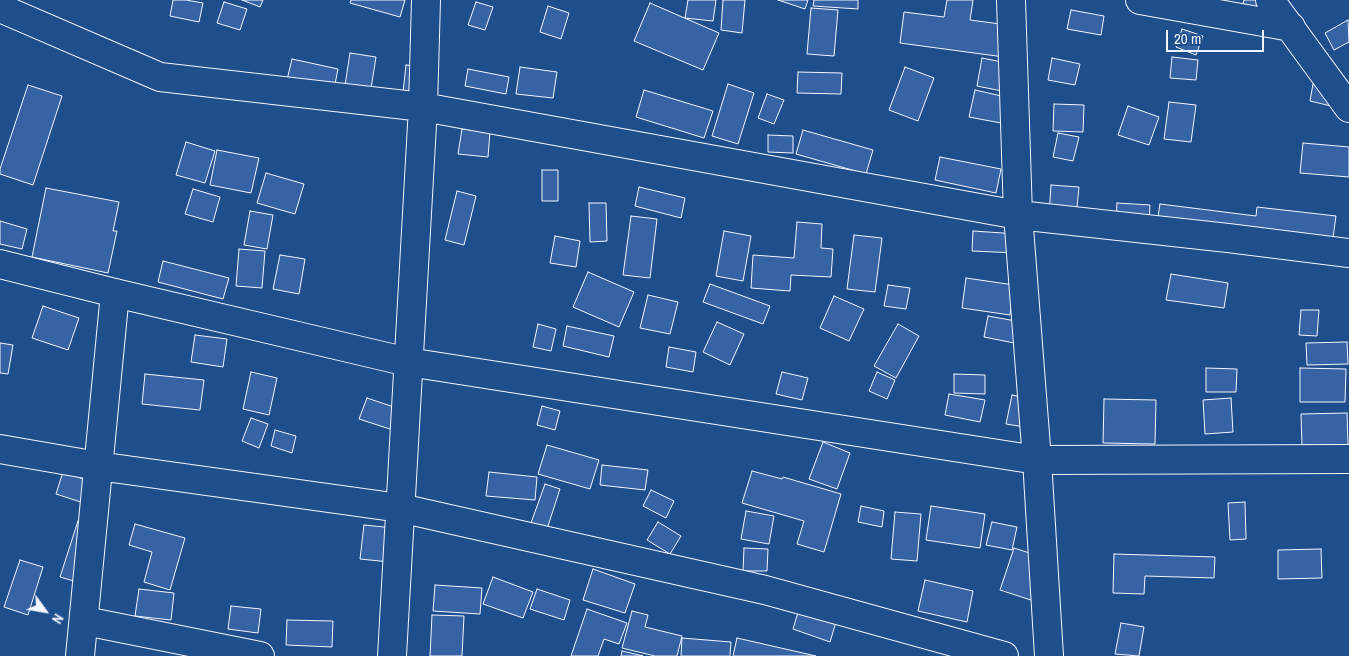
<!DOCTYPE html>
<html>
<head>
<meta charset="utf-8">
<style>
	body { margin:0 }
	#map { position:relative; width:1349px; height:656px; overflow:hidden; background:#1f4e8c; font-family:"Archivo Narrow",sans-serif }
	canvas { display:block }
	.north { position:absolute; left:20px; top:586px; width:50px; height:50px; -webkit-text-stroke:4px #1f4e8c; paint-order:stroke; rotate:122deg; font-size:14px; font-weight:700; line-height:20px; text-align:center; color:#f2f6ff }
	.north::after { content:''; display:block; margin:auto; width:18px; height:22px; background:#f2f6ff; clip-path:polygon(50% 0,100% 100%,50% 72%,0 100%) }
	.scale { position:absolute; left:1166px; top:30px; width:98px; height:22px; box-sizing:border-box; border:2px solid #f2f6ff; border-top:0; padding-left:6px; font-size:15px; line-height:18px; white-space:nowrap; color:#f2f6ff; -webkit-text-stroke:4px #1f4e8c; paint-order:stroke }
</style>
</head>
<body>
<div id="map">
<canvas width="1349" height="656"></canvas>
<div class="north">N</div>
<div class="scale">20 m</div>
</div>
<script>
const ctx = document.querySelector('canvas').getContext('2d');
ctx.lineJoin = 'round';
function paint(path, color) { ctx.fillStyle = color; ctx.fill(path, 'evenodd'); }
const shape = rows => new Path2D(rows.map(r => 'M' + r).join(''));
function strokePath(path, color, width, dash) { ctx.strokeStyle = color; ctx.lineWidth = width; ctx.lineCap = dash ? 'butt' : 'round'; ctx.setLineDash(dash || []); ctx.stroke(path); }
const building = shape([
	[173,0,186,0,203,3,199,22,170,16,173,0],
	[242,0,263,0,260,7,242,0],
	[351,0,405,0,400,17,350,3,351,0],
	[688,0,716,0,713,21,685,18,688,0],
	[723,0,745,0,742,33,721,30,723,0],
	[778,0,808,0,805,9,778,0],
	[814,0,858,0,858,9,813,6,814,0],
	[947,0,973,0,970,20,1008,25,1004,57,900,43,904,12,944,17,947,0],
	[1244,0,1279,0,1274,19,1241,10,1244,0],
	[224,2,247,9,240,30,217,23,224,2],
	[476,2,493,7,485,30,468,25,476,2],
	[650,3,719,33,703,70,634,41,650,3],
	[548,6,569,13,561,39,540,32,548,6],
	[811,8,838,10,834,56,807,54,811,8],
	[1071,10,1104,16,1101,35,1067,29,1071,10],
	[1348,20,1349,42,1334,50,1325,33,1348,20],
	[1182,29,1203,36,1196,55,1176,47,1182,29],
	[350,53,376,57,370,95,344,92,350,53],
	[1172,57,1198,60,1196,80,1170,78,1172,57],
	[982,58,1007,63,1002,91,977,86,982,58],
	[1052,58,1080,64,1075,85,1048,80,1052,58],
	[292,59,338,69,333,94,286,84,292,59],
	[406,65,430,67,402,102,406,65],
	[520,67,557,72,553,98,516,94,520,67],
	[905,67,934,78,918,121,889,110,905,67],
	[468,69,509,77,506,94,465,86,468,69],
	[798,72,842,73,841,94,797,93,798,72],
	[728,84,754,93,738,144,712,136,728,84],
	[1313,84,1334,88,1331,106,1310,101,1313,84],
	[28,85,62,96,33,185,0,174,0,169,28,85],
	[644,90,713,111,704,138,636,117,644,90],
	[975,90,1006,97,1001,123,969,117,975,90],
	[767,94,784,100,774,124,758,118,767,94],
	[1169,102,1196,105,1191,142,1164,139,1169,102],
	[1054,104,1084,105,1083,132,1053,131,1054,104],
	[1128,106,1159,117,1149,145,1118,135,1128,106],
	[462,129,490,132,488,157,458,154,462,129],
	[803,130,873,150,866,174,796,154,803,130],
	[1058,133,1079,137,1073,161,1053,157,1058,133],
	[768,135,793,136,793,153,768,152,768,135],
	[186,142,215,151,205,183,176,175,186,142],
	[1303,143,1349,147,1349,177,1300,173,1303,143],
	[217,150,259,158,251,193,210,185,217,150],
	[940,157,1001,169,996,193,935,180,940,157],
	[542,170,558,170,558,201,542,201,542,170],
	[266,173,304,184,295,214,257,203,266,173],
	[1051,185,1079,187,1076,217,1049,215,1051,185],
	[639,187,685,198,681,218,635,206,639,187],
	[46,188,119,202,113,231,117,231,108,273,32,257,46,188],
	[193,189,220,197,213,222,185,214,193,189],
	[457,191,476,196,464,245,445,240,457,191],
	[589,203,606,203,607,241,590,242,589,203],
	[1117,203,1150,205,1149,224,1116,222,1117,203],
	[1160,204,1256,216,1257,207,1336,216,1332,245,1157,223,1160,204],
	[250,211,273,215,267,249,244,245,250,211],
	[631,216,657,219,650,278,623,275,631,216],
	[0,221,27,229,22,249,0,244,0,221],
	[797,222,822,224,821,248,833,249,831,277,791,275,790,291,751,288,753,255,794,258,797,222],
	[724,231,751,236,743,281,716,276,724,231],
	[973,231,1018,234,1017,253,972,251,973,231],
	[854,235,882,238,875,292,847,289,854,235],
	[555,236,580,241,576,267,550,263,555,236],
	[239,249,265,251,262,288,236,286,239,249],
	[280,255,305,259,299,294,273,289,280,255],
	[163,261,229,278,223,299,158,282,163,261],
	[588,272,634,292,619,327,573,307,588,272],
	[1171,274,1228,283,1224,308,1166,300,1171,274],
	[966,278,1014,285,1010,315,962,308,966,278],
	[710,284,770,306,763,324,703,302,710,284],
	[888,285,910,288,906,309,884,306,888,285],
	[648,295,678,302,670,334,640,328,648,295],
	[834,296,864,309,849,341,820,328,834,296],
	[43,306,79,318,68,350,32,338,43,306],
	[1301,310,1319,310,1317,336,1299,335,1301,310],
	[988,316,1038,325,1034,347,984,337,988,316],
	[717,322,744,334,730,365,703,352,717,322],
	[538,324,556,329,551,351,533,347,538,324],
	[898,324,919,336,896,378,874,366,898,324],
	[567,326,614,336,609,357,563,346,567,326],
	[195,335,227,339,223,367,191,362,195,335],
	[1347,342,1348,364,1307,365,1306,343,1347,342],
	[0,343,13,345,8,374,0,373,0,343],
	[669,347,696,352,693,372,666,367,669,347],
	[1206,368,1237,369,1236,392,1206,392,1206,368],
	[1300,368,1346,369,1345,402,1300,402,1300,368],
	[251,372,277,378,269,415,243,409,251,372],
	[782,372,808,378,802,400,776,394,782,372],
	[877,372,895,380,887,399,869,391,877,372],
	[145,374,204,380,200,410,142,404,145,374],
	[954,374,985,375,985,394,954,393,954,374],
	[949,394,985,400,980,422,945,415,949,394],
	[1012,395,1043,401,1037,429,1006,424,1012,395],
	[367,398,403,410,396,431,359,419,367,398],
	[1231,398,1233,432,1205,434,1203,400,1231,398],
	[1104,399,1156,400,1155,444,1103,443,1104,399],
	[542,406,560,411,555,430,537,425,542,406],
	[1347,413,1348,445,1302,446,1301,414,1347,413],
	[251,418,268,424,259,448,242,441,251,418],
	[275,430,296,436,292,453,271,446,275,430],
	[823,442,850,453,837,489,809,479,823,442],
	[547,445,599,460,590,489,538,474,547,445],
	[602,465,648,470,645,490,600,485,602,465],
	[752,471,782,479,783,477,841,494,824,552,797,544,804,521,742,503,752,471],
	[63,472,101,485,93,506,56,494,63,472],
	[489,472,537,477,535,500,486,496,489,472],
	[545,484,560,489,547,529,531,523,545,484],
	[651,490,674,501,666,518,643,506,651,490],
	[1245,502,1246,539,1230,540,1228,503,1245,502],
	[861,506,884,511,882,527,858,522,861,506],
	[931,506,985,514,980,548,926,540,931,506],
	[746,511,774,516,769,544,741,539,746,511],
	[895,512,921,514,917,561,891,559,895,512],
	[78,521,102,529,84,584,60,577,78,521],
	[658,522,681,536,670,554,647,540,658,522],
	[992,522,1017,527,1012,550,986,545,992,522],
	[135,524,185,538,170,590,144,582,152,552,129,545,135,524],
	[364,525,394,528,390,562,360,559,364,525],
	[744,548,768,549,767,571,743,571,744,548],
	[1014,548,1048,559,1034,601,1000,590,1014,548],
	[1321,549,1322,578,1278,579,1278,550,1321,549],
	[1114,554,1215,557,1214,578,1145,576,1144,594,1113,593,1114,554],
	[20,560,43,567,28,615,4,607,20,560],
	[593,569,635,584,625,613,583,600,593,569],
	[493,577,533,592,523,618,483,604,493,577],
	[925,580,973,591,967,622,918,611,925,580],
	[435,585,482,588,480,614,433,611,435,585],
	[139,589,174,593,171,620,135,616,139,589],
	[537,589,570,600,564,620,530,609,537,589],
	[231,606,261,609,258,633,228,629,231,606],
	[587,609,627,623,619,644,604,639,598,656,571,656,587,609],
	[799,609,836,622,830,642,793,629,799,609],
	[632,611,648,615,645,627,682,636,677,656,655,656,622,648,632,611],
	[432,615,464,616,462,656,430,656,432,615],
	[287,620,333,621,332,647,286,645,287,620],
	[1121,623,1144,627,1139,656,1115,654,1121,623],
	[682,638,731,642,730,656,681,656,682,638],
	[737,638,816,656,733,656,737,638],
	[622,651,643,656,621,656,622,651]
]);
const street = shape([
	[1011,0,1018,215,1037,460,1049,656],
	[1140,0,1291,27],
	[1270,0,1349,108],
	[0,8,160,77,423,107,1018,215,1228,238,1349,253],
	[0,264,115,293,408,362,1037,460,1349,459],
	[0,449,98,466,400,508,765,590,1004,656],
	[85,621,260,656],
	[80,656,115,293],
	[392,656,423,107,426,0]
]);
paint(building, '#3563a3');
strokePath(building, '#f2f6ff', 1);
strokePath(street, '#f2f6ff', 30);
strokePath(street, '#1f4e8c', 28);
</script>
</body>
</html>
